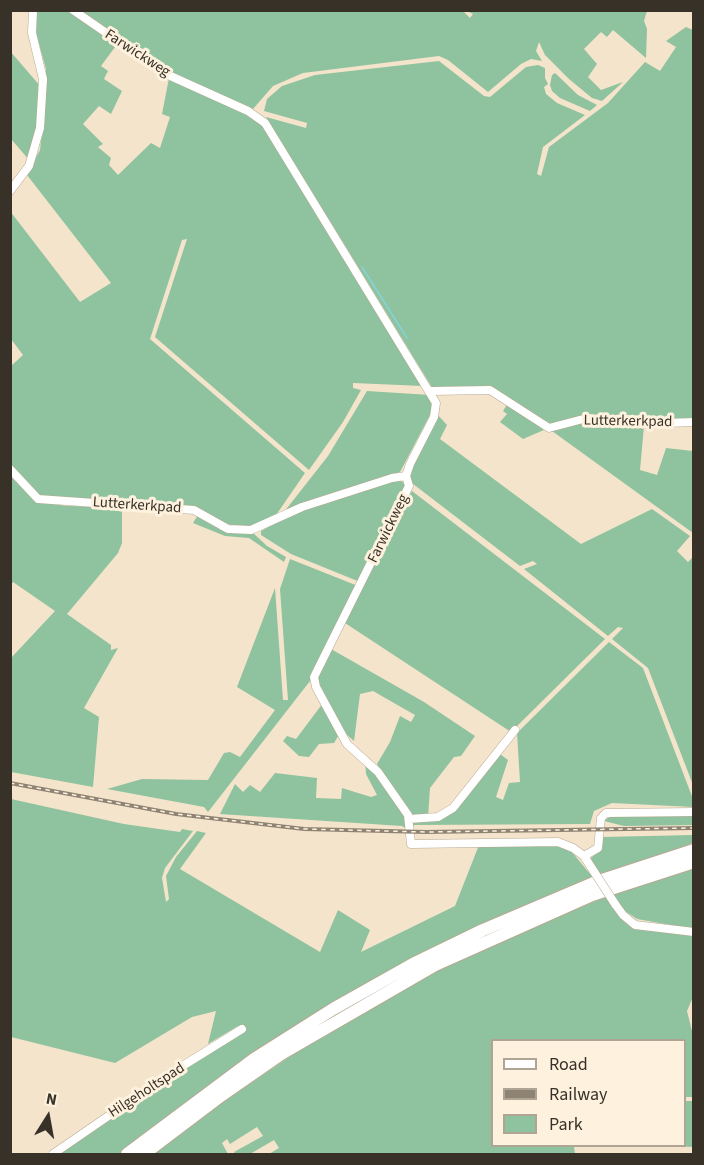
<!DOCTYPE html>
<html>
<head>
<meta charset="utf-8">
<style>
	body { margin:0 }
	#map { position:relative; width:704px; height:1165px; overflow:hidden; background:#f4e4cb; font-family:"Source Sans 3",sans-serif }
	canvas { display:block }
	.frame { position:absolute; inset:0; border:12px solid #373128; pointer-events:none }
	.legend { position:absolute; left:491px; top:1039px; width:195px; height:108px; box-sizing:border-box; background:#fef2de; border:2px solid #aea595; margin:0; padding:8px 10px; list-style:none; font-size:18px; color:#373128 }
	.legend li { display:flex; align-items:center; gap:12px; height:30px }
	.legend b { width:30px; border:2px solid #aea595 }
	.north { position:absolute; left:18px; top:1087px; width:60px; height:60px; -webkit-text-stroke:4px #fef2de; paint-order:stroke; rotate:11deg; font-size:16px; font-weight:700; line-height:24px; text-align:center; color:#373128 }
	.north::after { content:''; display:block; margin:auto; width:21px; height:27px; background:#373128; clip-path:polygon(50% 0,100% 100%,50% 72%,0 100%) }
</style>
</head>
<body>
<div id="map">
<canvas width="704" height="1165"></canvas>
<div class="frame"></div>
<ul class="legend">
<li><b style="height:8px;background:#fff"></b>Road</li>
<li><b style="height:8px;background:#8f8474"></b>Railway</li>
<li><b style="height:16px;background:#8fc29e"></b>Park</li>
</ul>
<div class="north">N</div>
</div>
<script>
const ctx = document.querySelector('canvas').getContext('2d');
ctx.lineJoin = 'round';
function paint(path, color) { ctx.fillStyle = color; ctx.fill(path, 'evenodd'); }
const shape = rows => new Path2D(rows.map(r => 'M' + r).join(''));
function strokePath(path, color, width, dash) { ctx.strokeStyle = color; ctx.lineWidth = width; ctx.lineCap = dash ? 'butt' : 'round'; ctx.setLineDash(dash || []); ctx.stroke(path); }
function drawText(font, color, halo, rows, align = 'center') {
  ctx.font = font + ' "Source Sans 3",sans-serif'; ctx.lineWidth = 6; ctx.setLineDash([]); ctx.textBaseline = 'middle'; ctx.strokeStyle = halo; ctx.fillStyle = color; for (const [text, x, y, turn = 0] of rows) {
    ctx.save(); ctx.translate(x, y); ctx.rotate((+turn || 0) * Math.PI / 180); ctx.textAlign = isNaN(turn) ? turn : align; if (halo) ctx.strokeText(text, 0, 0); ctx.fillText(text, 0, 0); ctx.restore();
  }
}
const green = shape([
	[462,10,470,18,473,14,467,11,647,11,644,21,647,29,646,58,613,30,607,37,601,32,584,49,597,64,588,77,601,90,623,82,602,101,592,98,569,79,545,55,539,42,536,51,542,61,531,59,521,64,488,92,448,60,439,56,303,73,273,86,253,109,181,78,77,11],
	[35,11,69,11,118,43,101,66,108,71,104,79,122,91,111,114,99,106,83,124,103,144,98,147,111,158,109,165,118,175,151,143,160,148,170,117,162,114,169,78,248,112,264,124,423,386,353,383,353,388,361,390,343,422,309,470,155,337,187,239,182,240,150,339,305,473,274,518,259,526,238,527,221,522,202,512,39,497,11,465,11,366,23,355,11,339,10,211,80,302,111,283,27,175,40,150,46,97,46,69,36,33],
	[686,27,693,30,693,418,634,422,603,417,545,425,496,389,484,386,433,389,266,117,306,128,307,123,264,111,267,99,282,86,315,75,439,61,484,96,490,97,526,67,538,65,545,68,545,78,548,84,544,87,546,94,557,103,585,115,543,147,537,174,541,176,549,147,608,103,645,62,660,71,676,47,666,41],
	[10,51,41,87,38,140,30,161,11,139],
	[555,73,578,95,597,105,590,111,560,98,552,91,550,85,552,75],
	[367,391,430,395,432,411,400,472,284,512,328,456],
	[508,403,544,430,523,439,500,422,507,414,503,411],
	[437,414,447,425,440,439,581,544,652,509,690,536,677,551,688,562,693,557,693,785,648,668,612,639,623,628,618,627,608,636,524,569,537,564,533,561,520,566,404,477],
	[584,421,644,426,640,470,657,475,666,448,693,451,693,533,552,431],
	[10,472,37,502,67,506,122,507,122,543,118,553,67,614,111,645,111,650,118,648,84,708,99,717,93,787,11,772,11,658,55,611,13,582,11,585],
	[398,479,408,486,360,582,291,554,261,535,261,531,296,512],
	[412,491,605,639,511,732,345,623],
	[198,515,227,532,251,531,267,546,286,557,284,562,249,538,225,536,193,523],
	[290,559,358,586,310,681,208,812,204,807,107,789,142,779,208,780,224,753,230,752,240,757,275,710,237,687,275,588,283,700,288,700,280,589],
	[609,642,643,668,693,799,693,807,612,803,594,811,590,824,414,825,411,829,411,822,443,817,463,802,500,754,508,760,496,797,503,800,509,783,520,782,517,733],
	[331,649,424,702,475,736,461,756,454,757,430,788,428,818,416,818,407,812,377,764,390,742,400,716,411,722,415,715,373,691,360,694,354,741,346,734,315,680],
	[323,703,340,733,334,743,319,744,309,757,299,756,283,741,287,736,296,739],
	[365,758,406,816,407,829,402,826,220,814,235,784,243,792,250,785,260,792,275,773,317,778,316,798,341,799,342,788,371,797,377,795,366,774],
	[11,799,124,824,180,832,182,829,193,831,165,868,162,878,166,902,169,899,166,876,176,857,197,831,206,833,180,869,320,952,338,910,370,930,361,952,455,906,479,845,567,846,590,874,597,870,590,859,600,850,603,837,693,835,693,843,589,880,409,961,142,1137,120,1154,59,1154,242,1030,238,1026,208,1044,216,1011,192,1017,115,1063,11,1037],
	[614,814,693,814,693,825,624,826,604,821],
	[693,867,693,929,637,919,622,909,618,901,611,903,626,922,693,934,693,997,687,1011,693,1035,693,1097,685,1097,684,1040,492,1040,492,1146,574,1146,575,1154,269,1154,279,1148,274,1140,250,1154,235,1154,234,1152,263,1136,257,1127,230,1144,227,1139,222,1143,228,1154,153,1154,210,1111,314,1040,419,979,531,927,606,897],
	[685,1101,693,1101,693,1147,672,1146,684,1146]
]);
const stream = shape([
	[362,267,407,338]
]);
const minor = shape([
	[73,10,166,74,248,111,265,123,436,403,434,417,410,464,406,476,409,486,314,677,316,687,347,744,378,772,408,815,411,844,558,842,573,848,584,856,591,867],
	[10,191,29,166,40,128,43,79,32,33,33,10],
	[431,391,490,390,549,428,587,418,637,424,694,422],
	[10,469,38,499,194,510,228,529,251,530,302,507,392,478,406,476],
	[409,819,438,817,453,808,515,730],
	[584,856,598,848,601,818,606,813,694,812],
	[615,904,623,915,635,925,694,932],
	[53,1154,168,1075,242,1029]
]);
const highway = shape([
	[127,1154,254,1059,333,1009,413,964,483,930,596,882,694,850],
	[144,1154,222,1095,281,1054,435,965,592,895,694,862]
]);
const rail = shape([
	[10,783,176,814,304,829,426,832,694,828]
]);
const minorBridge = shape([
	[591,867,615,904]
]);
const streetNames = [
	["Farwickweg",137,54,33],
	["Lutterkerkpad",628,422,1],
	["Lutterkerkpad",137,506,4],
	["Farwickweg",389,529,-64],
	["Hilgeholtspad",147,1091,-33]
];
paint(green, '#8fc29e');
strokePath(stream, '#84d4da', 1.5);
strokePath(minor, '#b8a992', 9);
strokePath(highway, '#b8a992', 14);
strokePath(minor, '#fff', 8);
strokePath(highway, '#fff', 12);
strokePath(rail, '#8f8474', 4);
strokePath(rail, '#fef2de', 1.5, [4.5]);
strokePath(minorBridge, '#b8a992', 9, []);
strokePath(minorBridge, '#fff', 8);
drawText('15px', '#373128', '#fef2de', streetNames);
</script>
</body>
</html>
